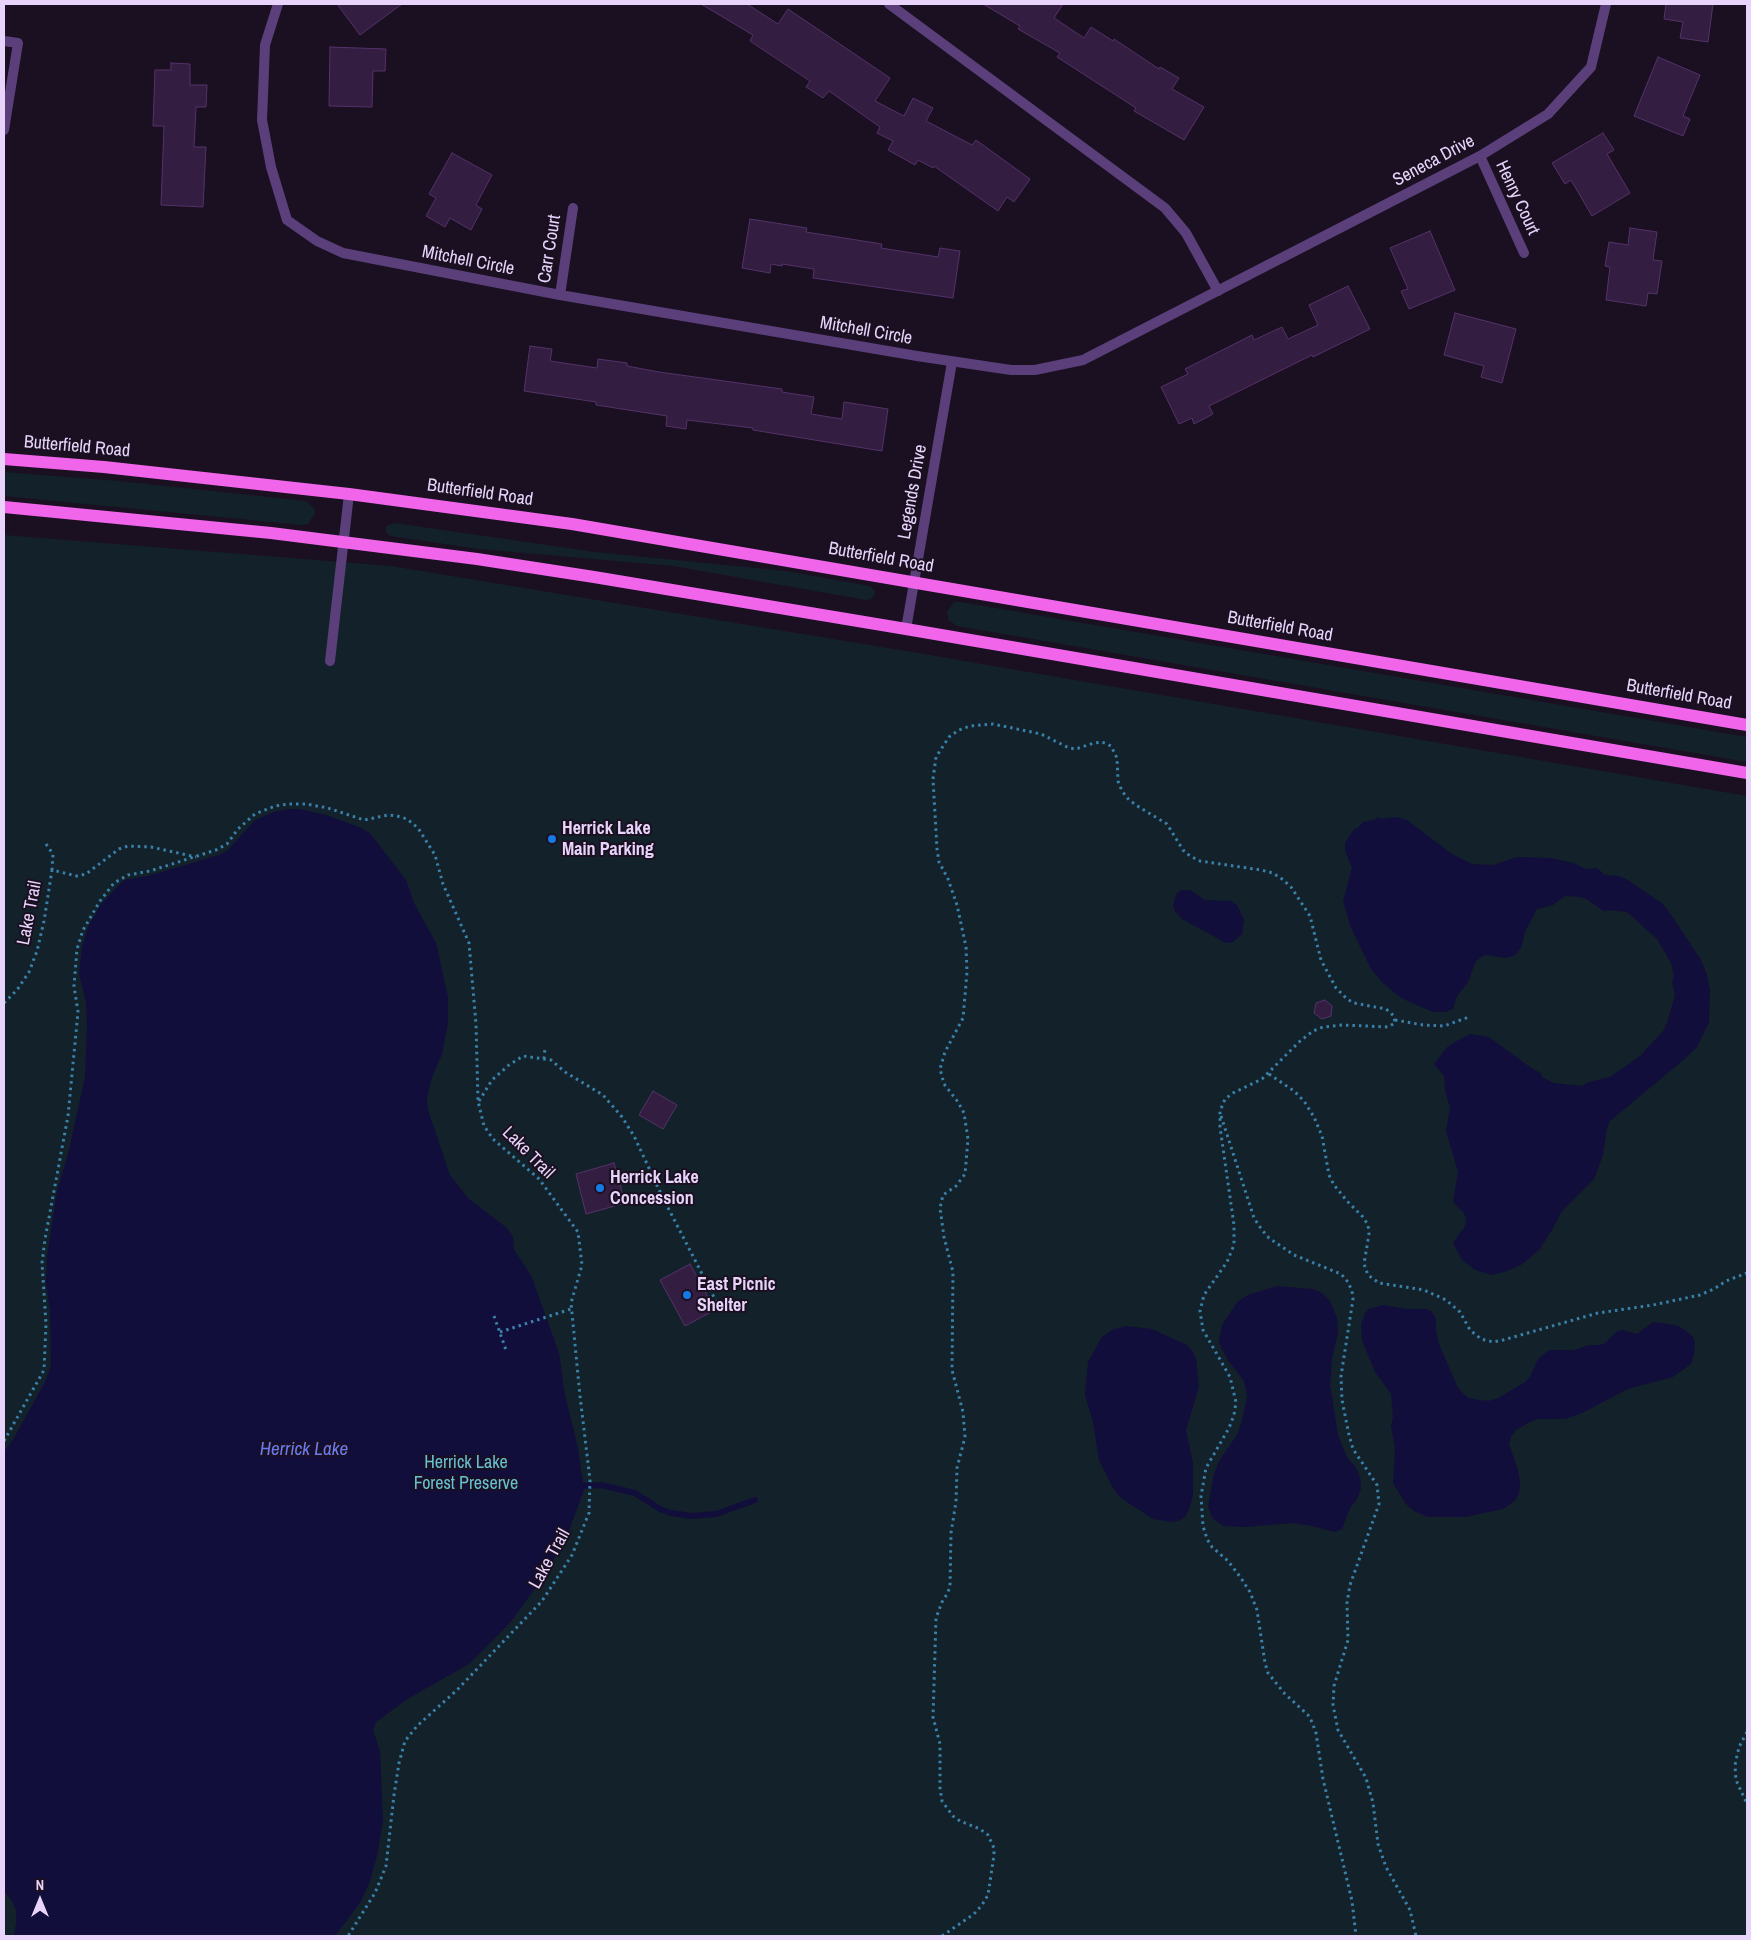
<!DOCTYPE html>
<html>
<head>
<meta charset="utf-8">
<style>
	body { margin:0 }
	#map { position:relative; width:1751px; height:1940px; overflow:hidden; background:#1a1021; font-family:"Archivo Narrow",sans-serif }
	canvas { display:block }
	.frame { position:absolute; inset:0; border:5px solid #e8d4fb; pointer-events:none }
	.north { position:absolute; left:15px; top:1875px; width:50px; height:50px; -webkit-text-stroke:4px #1a1021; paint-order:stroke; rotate:0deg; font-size:14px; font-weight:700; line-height:20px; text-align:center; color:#e8d4fb }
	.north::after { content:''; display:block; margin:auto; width:18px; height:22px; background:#e8d4fb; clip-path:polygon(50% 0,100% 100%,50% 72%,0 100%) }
</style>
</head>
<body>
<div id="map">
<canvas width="1751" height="1940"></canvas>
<div class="frame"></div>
<div class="north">N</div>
</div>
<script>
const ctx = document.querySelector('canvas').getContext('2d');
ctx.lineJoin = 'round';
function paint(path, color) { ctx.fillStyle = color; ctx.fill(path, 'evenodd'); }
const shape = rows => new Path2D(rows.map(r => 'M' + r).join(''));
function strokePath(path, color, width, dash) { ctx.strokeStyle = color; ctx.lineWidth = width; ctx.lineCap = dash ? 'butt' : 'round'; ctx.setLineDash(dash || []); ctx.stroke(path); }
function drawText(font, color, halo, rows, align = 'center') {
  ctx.font = font + ' "Archivo Narrow",sans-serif'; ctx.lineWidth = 4; ctx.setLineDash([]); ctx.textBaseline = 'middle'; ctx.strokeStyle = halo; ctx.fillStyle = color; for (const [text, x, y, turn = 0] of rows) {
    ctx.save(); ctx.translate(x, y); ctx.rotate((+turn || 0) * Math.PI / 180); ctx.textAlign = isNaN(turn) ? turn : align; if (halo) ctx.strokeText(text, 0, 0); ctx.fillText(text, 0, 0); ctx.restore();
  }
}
const green = shape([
	[4,472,119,481,306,501,314,508,315,513,308,524,302,525,4,496],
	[395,523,595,552,786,571,870,586,875,591,874,595,871,599,866,600,673,566,479,549,390,536,386,532,386,526],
	[4,535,391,566,924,654,1747,796,1747,1936,4,1936],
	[954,602,961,602,1747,737,1747,762,957,626,948,620,947,612]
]);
const water = shape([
	[290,809,299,809,326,815,359,827,370,833,406,880,414,903,436,943,448,997,448,1023,442,1054,432,1077,427,1098,428,1110,450,1175,469,1199,507,1228,513,1237,514,1250,531,1275,559,1353,565,1395,578,1448,584,1490,567,1536,544,1576,510,1623,469,1664,409,1698,376,1722,373,1730,380,1751,383,1820,377,1856,369,1884,360,1903,335,1936,14,1936,16,1923,16,1910,12,1901,4,1891,4,1452,14,1438,45,1382,51,1366,50,1311,46,1283,47,1257,57,1191,68,1154,85,1077,87,1026,86,1002,79,974,82,947,88,927,101,904,124,880,148,876,219,855,228,850,255,820,274,812],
	[1378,817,1380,819,1396,817,1407,820,1452,854,1472,864,1493,865,1517,857,1551,858,1573,863,1586,869,1597,868,1605,875,1619,876,1628,880,1663,904,1670,913,1701,960,1707,975,1710,990,1709,1022,1697,1047,1687,1057,1610,1121,1607,1128,1603,1155,1594,1179,1562,1211,1552,1230,1539,1250,1521,1265,1507,1271,1492,1275,1475,1270,1462,1260,1453,1243,1465,1226,1466,1219,1464,1213,1453,1202,1458,1172,1446,1131,1450,1108,1445,1090,1444,1076,1434,1064,1448,1046,1470,1034,1489,1037,1531,1068,1541,1073,1542,1077,1554,1083,1582,1086,1589,1082,1610,1077,1640,1056,1663,1031,1668,1020,1675,995,1672,982,1674,975,1671,963,1657,939,1627,912,1608,910,1605,912,1588,900,1581,897,1565,896,1553,905,1537,909,1525,932,1521,948,1514,956,1504,958,1488,955,1483,956,1476,961,1468,982,1457,996,1453,1009,1445,1012,1433,1012,1401,998,1383,983,1371,969,1351,928,1343,901,1352,868,1345,851,1345,843,1354,829,1358,828,1363,822,1374,820],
	[1182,890,1190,890,1205,900,1231,901,1237,905,1244,920,1242,934,1233,942,1226,943,1182,919,1175,911,1173,905,1177,893],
	[1277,1286,1313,1289,1322,1293,1330,1301,1337,1318,1338,1333,1332,1359,1330,1385,1338,1435,1347,1457,1356,1468,1360,1477,1361,1489,1356,1501,1351,1506,1342,1529,1335,1532,1312,1526,1292,1523,1245,1527,1224,1526,1213,1519,1208,1507,1214,1474,1219,1461,1237,1435,1242,1421,1247,1396,1244,1381,1227,1359,1222,1349,1219,1342,1222,1325,1238,1301,1248,1295],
	[1383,1305,1407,1309,1426,1309,1431,1311,1436,1318,1436,1331,1439,1344,1458,1388,1468,1398,1479,1400,1489,1401,1498,1398,1524,1383,1530,1377,1538,1359,1549,1350,1575,1350,1589,1345,1600,1345,1605,1343,1616,1332,1622,1330,1637,1334,1653,1322,1676,1325,1685,1330,1693,1337,1695,1343,1694,1354,1691,1364,1673,1377,1628,1389,1580,1414,1565,1419,1538,1419,1530,1422,1516,1430,1511,1437,1509,1444,1518,1470,1520,1483,1519,1493,1516,1500,1503,1509,1465,1517,1428,1517,1414,1511,1406,1504,1393,1483,1395,1448,1391,1426,1393,1417,1391,1394,1375,1372,1362,1340,1361,1324,1365,1313,1369,1309],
	[1126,1326,1152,1329,1187,1345,1192,1350,1196,1359,1199,1387,1186,1430,1193,1463,1193,1495,1189,1510,1185,1517,1180,1520,1173,1522,1153,1519,1127,1502,1118,1495,1113,1488,1099,1460,1093,1422,1085,1395,1088,1362,1102,1337,1112,1330]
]);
const stream = shape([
	[582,1486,601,1485,635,1493,660,1509,671,1513,692,1516,716,1514,755,1500]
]);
const building = shape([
	[337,4,402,4,360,35,337,4],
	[701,4,747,4,778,24,788,9,890,78,875,101,904,116,913,98,933,108,926,121,972,145,976,140,1030,179,1014,202,1007,197,998,211,934,166,933,168,918,160,915,165,888,150,893,141,877,133,880,127,829,91,823,98,806,87,810,81,750,41,753,35,701,4],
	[983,4,1063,4,1054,18,1084,38,1091,27,1113,41,1114,39,1159,69,1160,67,1179,78,1172,89,1204,107,1184,140,1134,111,1136,108,1057,57,1060,53,1018,29,1020,26,983,4],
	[1666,4,1713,4,1708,42,1680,38,1683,22,1664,19,1666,4],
	[330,47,386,49,385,71,373,71,372,107,329,106,330,47],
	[1658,57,1700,75,1683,116,1690,119,1683,136,1634,116,1658,57],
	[171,63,190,64,190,85,207,85,206,107,196,107,194,147,206,147,203,207,161,205,164,126,153,126,155,70,171,70,171,63],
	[1603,133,1614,150,1607,154,1630,193,1592,216,1571,180,1565,184,1552,163,1603,133],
	[452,153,492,175,476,205,482,209,471,230,450,218,445,227,426,216,436,198,429,194,452,153],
	[750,219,807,228,806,232,882,244,881,248,938,257,940,248,960,251,953,298,813,278,814,269,782,264,782,266,771,264,770,273,742,268,750,219],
	[1630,228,1657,232,1653,260,1662,261,1657,294,1648,293,1646,306,1606,300,1610,267,1605,266,1609,242,1628,245,1630,228],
	[1430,231,1455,290,1409,309,1401,291,1408,289,1390,248,1430,231],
	[1348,286,1370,329,1313,357,1312,355,1209,406,1213,414,1194,424,1192,418,1179,424,1161,387,1188,374,1185,369,1252,335,1254,340,1282,327,1288,339,1318,325,1309,305,1348,286],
	[1455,313,1516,329,1502,383,1481,377,1484,366,1444,355,1455,313],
	[530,346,552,349,550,361,597,368,598,359,627,363,627,366,659,372,782,389,782,392,814,397,811,414,842,419,844,402,888,409,882,451,753,430,753,428,687,420,686,429,666,426,667,416,596,405,596,402,524,391,530,346],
	[1325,1000,1332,1006,1331,1016,1322,1019,1314,1013,1316,1003,1325,1000],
	[653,1091,677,1105,663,1129,639,1115,653,1091],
	[614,1163,625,1203,586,1214,576,1174,614,1163],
	[690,1264,715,1310,685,1326,660,1280,690,1264]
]);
const path = shape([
	[46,844,53,854,52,870],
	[4,1003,17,990,29,972,37,951,44,921,52,870,77,876,86,874,119,849,128,846,151,847,196,857],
	[1395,1020,1423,1025,1444,1026,1469,1017],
	[544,1059,545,1048],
	[1269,1074,1294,1091,1304,1101,1314,1117,1322,1136,1329,1175,1334,1185,1347,1201,1363,1217,1368,1225,1369,1234,1364,1264,1368,1275,1379,1283,1424,1290,1446,1300,1460,1312,1470,1330,1481,1339,1493,1342,1503,1340,1598,1313,1653,1305,1700,1295,1714,1289,1726,1281,1747,1273],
	[479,1101,492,1080,509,1065,523,1056,551,1060,565,1072,603,1095,622,1117,634,1136,662,1196,717,1303],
	[1221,1116,1254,1218,1262,1230,1269,1238,1294,1255,1341,1274,1348,1282,1352,1291,1353,1299,1351,1312,1341,1376,1342,1400,1349,1435,1353,1449,1377,1485,1379,1504,1350,1585,1347,1603,1348,1640,1334,1686,1333,1705,1338,1730,1366,1778,1373,1803,1378,1844,1386,1867,1410,1910,1416,1936],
	[494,1316,506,1350],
	[500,1332,571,1309],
	[4,1441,44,1370,46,1324,42,1263,45,1239,68,1116,78,1012,74,986,77,949,83,930,100,901,114,883,128,875,150,871,216,850,227,844,238,829,255,814,275,806,288,804,306,804,328,808,364,820,388,815,397,816,407,819,418,828,435,855,443,884,469,943,476,1024,478,1101,484,1126,493,1139,539,1179,578,1232,582,1265,571,1303,580,1396,590,1480,589,1513,572,1555,542,1601,457,1690,417,1726,405,1741,399,1763,394,1795,386,1866,375,1893,348,1936],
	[1747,1732,1739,1747,1735,1765,1736,1780,1747,1804],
	[942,1936,974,1914,982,1905,988,1895,994,1855,994,1848,988,1835,980,1829,960,1821,953,1816,942,1801,940,1788,940,1744,933,1717,936,1618,942,1602,947,1594,950,1587,951,1533,956,1502,957,1468,965,1437,963,1412,952,1370,953,1272,944,1237,940,1208,943,1195,956,1186,965,1174,968,1139,964,1113,958,1102,944,1084,940,1069,945,1052,963,1018,967,972,966,947,957,905,948,879,939,862,937,849,933,779,936,757,949,737,959,730,970,726,993,724,1041,734,1069,748,1076,749,1094,743,1102,742,1111,746,1117,758,1118,781,1122,791,1129,800,1139,807,1167,824,1183,850,1190,856,1200,861,1261,870,1273,873,1282,879,1291,887,1310,916,1321,960,1336,988,1347,999,1354,1003,1386,1009,1394,1016,1395,1023,1388,1027,1343,1025,1323,1027,1313,1031,1299,1042,1262,1079,1233,1093,1225,1099,1220,1111,1220,1127,1234,1225,1234,1245,1227,1262,1204,1295,1200,1311,1203,1330,1230,1377,1236,1402,1234,1415,1229,1428,1206,1468,1201,1496,1203,1526,1207,1539,1212,1547,1228,1561,1241,1578,1250,1592,1257,1610,1265,1663,1268,1673,1285,1694,1308,1715,1312,1722,1316,1733,1323,1779,1352,1901,1356,1936]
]);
const lane = shape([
	[4,41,18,43,4,130],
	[330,661,349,494]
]);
const street = shape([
	[278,4,265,45,262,120,271,167,287,220,317,241,343,253,560,295,917,356,1011,370,1035,370,1083,360,1480,156,1548,114,1591,67,1606,4],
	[889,4,1165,208,1186,233,1218,291],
	[1480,156,1524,253],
	[560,295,573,208],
	[906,629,952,362]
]);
const primary = shape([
	[4,459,104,467,349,494,572,524,1747,725],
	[4,507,271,533,477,559,594,577,906,629,1747,773]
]);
const markers = [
	[552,839,5,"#1679e4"],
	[600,1188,5,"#1679e4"],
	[687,1295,5,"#1679e4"]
];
const streetNames = [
	["Seneca Drive",1434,161,-28],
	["Henry Court",1517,198,65],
	["Carr Court",550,249,-81],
	["Mitchell Circle",468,261,11],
	["Mitchell Circle",866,331,10],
	["Butterfield Road",77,447,5],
	["Legends Drive",913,492,-80],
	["Butterfield Road",480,493,8],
	["Butterfield Road",881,558,10],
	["Butterfield Road",1280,627,10],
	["Butterfield Road",1679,695,10],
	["Lake Trail",30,913,-79],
	["Lake Trail",528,1153,45],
	["Lake Trail",550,1559,-61]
];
const poiNames = [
	["Herrick Lake",562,829],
	["Main Parking",562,850],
	["Herrick Lake",610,1178],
	["Concession",610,1199],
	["East Picnic",697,1285],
	["Shelter",697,1306]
];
const parkNames = [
	["Herrick Lake",466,1463],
	["Forest Preserve",466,1484]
];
const waterNames = [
	["Herrick Lake",304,1450]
];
paint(green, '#13212a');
paint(water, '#110e3b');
strokePath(stream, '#110e3b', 6);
paint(building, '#331d40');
strokePath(building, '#54326a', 1);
strokePath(path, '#3a81a9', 3, [2.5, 4]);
strokePath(lane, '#5b3f7b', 10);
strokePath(street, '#5b3f7b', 10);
strokePath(primary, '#f065ea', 12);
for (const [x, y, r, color] of markers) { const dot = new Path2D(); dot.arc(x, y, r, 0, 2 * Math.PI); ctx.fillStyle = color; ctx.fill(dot); strokePath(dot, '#1a1021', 2); }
drawText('18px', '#e8d4fb', '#1a1021', streetNames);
drawText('bold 18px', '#e8d4fb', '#1a1021', poiNames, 'left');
drawText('18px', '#67c1d4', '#1a1021', parkNames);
drawText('italic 19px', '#6b7bf1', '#1a1021', waterNames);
</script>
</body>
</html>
